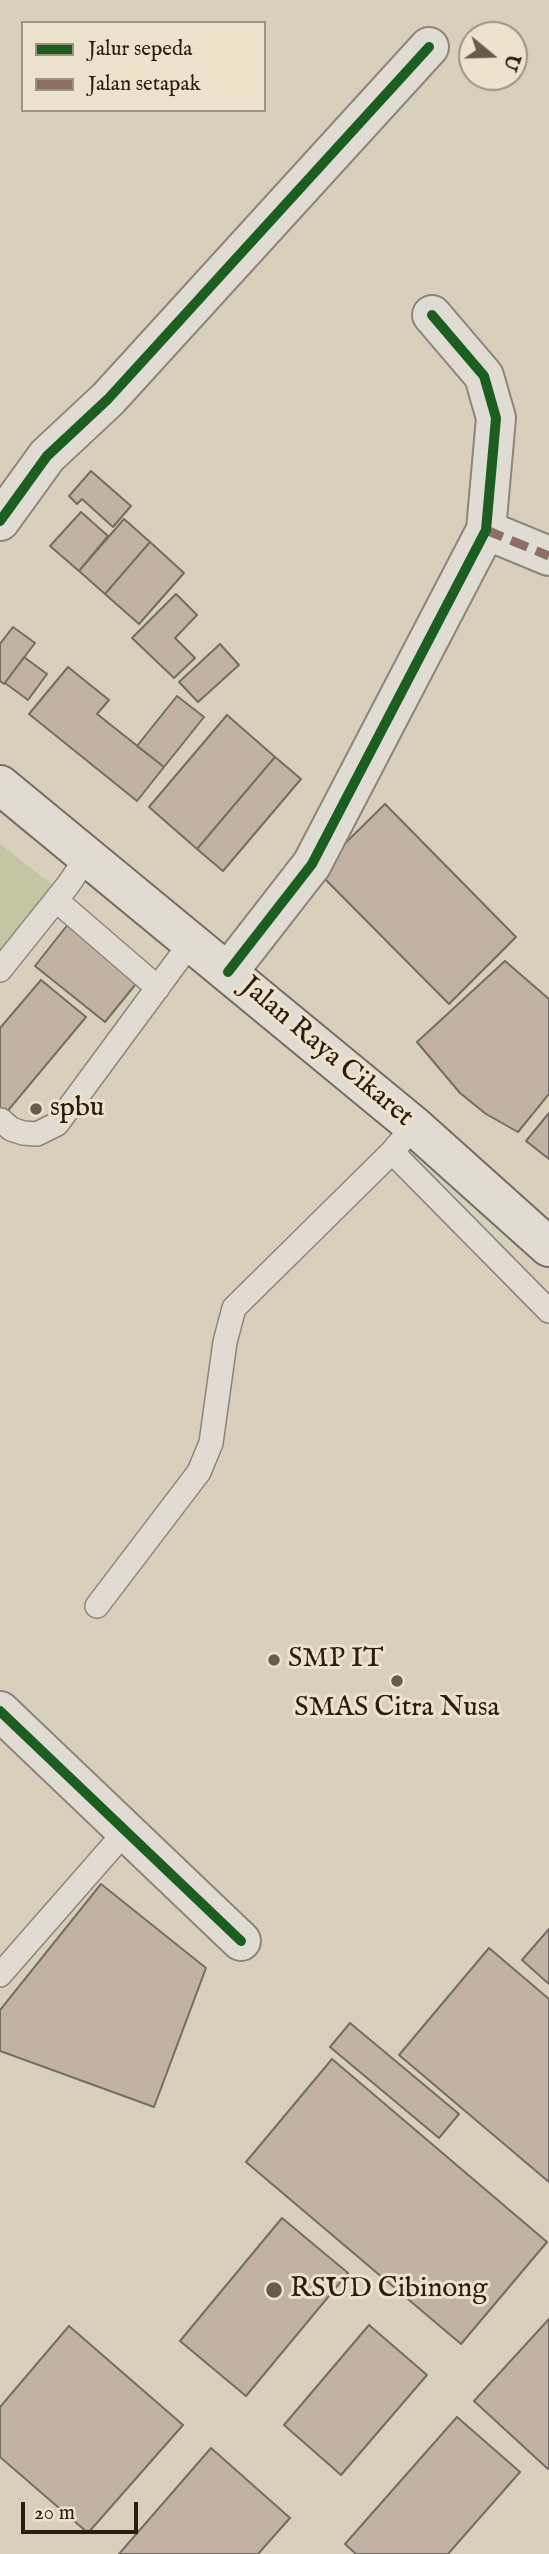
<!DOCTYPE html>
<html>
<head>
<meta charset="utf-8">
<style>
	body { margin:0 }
	#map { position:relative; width:549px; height:2554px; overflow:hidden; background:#d8cfbc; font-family:"IM FELL English",serif }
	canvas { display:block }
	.legend { position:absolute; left:21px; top:21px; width:245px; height:91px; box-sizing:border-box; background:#ede2cc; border:2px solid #9f9380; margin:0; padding:9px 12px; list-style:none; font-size:21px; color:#2a1c0f }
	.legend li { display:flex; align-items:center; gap:14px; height:35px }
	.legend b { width:35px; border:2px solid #9f9380 }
	.north { position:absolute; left:458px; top:21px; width:70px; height:70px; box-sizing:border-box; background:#ede2cc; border:2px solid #9f9380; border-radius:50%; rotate:109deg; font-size:19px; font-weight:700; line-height:28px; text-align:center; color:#2a1c0f }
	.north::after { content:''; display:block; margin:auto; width:24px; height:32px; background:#675b4c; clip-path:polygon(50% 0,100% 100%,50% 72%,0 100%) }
	.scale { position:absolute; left:21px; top:2502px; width:117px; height:32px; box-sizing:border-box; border:4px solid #2a1c0f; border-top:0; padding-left:9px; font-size:21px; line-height:24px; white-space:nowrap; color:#2a1c0f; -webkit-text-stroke:5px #ede2cc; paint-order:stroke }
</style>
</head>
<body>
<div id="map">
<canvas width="549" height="2554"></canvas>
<ul class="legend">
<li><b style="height:9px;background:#1b5e20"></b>Jalur sepeda</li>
<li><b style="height:9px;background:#8d6e63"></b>Jalan setapak</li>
</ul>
<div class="north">U</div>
<div class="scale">20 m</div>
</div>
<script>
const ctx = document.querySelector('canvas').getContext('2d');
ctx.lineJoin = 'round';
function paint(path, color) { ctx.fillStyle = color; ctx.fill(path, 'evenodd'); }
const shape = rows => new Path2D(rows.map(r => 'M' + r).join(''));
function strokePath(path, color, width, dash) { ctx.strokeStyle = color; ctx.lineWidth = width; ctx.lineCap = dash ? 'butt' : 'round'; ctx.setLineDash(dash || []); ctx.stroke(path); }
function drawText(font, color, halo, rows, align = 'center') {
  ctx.font = font + ' "IM FELL English",serif'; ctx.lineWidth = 6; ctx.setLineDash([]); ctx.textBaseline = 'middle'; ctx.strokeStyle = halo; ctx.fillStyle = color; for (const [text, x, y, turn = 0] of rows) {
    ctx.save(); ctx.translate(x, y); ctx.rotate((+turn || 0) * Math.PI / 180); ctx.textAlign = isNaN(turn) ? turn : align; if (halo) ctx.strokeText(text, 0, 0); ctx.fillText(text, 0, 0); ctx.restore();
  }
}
const green = shape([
	[0,844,54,886,0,954]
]);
const building = shape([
	[91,471,131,506,113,527,82,499,77,504,69,496,91,471],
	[81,512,108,536,79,571,50,546,81,512],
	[124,519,150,542,105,594,79,571,124,519],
	[150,542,184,573,139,624,105,594,150,542],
	[176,594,197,615,175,638,195,658,174,678,132,638,176,594],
	[13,627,35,643,4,684,0,681,0,644,13,627],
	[220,644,239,665,198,702,179,682,220,644],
	[24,657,47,674,28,700,5,683,24,657],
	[68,667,109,700,97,714,164,767,137,801,29,714,68,667],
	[177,696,204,717,164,767,137,746,177,696],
	[227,715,275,757,197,849,149,807,227,715],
	[275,757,301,779,223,871,197,849,275,757],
	[385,804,516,937,449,1004,317,871,385,804],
	[69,923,139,980,105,1022,35,966,69,923],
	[505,961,549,999,549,1094,518,1132,486,1114,460,1093,417,1042,505,961],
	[41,980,86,1017,0,1120,0,1028,41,980],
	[549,1113,549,1159,526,1141,549,1113],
	[101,1884,206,1968,154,2107,0,2051,0,2010,101,1884],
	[549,1929,549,1984,522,1960,549,1929],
	[489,1948,549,1999,549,2182,399,2055,489,1948],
	[350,2023,459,2114,439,2138,330,2047,350,2023],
	[332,2059,547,2242,461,2344,246,2162,332,2059],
	[282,2218,348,2273,246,2396,180,2341,282,2218],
	[549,2319,549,2468,548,2469,474,2401,549,2319],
	[369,2325,427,2375,341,2475,284,2425,369,2325],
	[69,2326,183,2425,88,2533,0,2457,0,2407,69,2326],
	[457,2417,520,2472,448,2554,356,2554,345,2544,457,2417],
	[211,2448,290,2518,258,2554,119,2554,211,2448]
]);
const lane = shape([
	[56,900,158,988],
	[0,970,68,885,87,857],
	[1,1120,11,1129,23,1133,37,1134,57,1124,192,941],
	[392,1152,549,1311],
	[97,1606,199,1472,211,1443,225,1342,234,1308,392,1152,414,1126],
	[0,1975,126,1831]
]);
const street = shape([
	[0,521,47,456,108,399,429,47],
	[486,530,549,556],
	[228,972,312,864,486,530,496,418,484,376,432,315],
	[0,1711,241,1941]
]);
const secondary = shape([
	[0,785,414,1126,549,1247]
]);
const quiet = shape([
	[486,530,549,556]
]);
const cycleway = shape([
	[0,521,47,456,108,399,429,47],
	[228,972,312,864,486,530,496,418,484,376,432,315],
	[0,1711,241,1941]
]);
const markers = [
	[36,1109,7,"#675b4c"],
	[274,1660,7,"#675b4c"],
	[397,1681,7,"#675b4c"],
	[274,2290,9,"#675b4c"]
];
const streetNames = [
	["Jalan Raya Cikaret",326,1053,40]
];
const poiNames = [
	["spbu",50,1109],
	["SMP IT",288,1660],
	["SMAS Citra Nusa",397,1709,"center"],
	["RSUD Cibinong",290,2290]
];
paint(green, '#c4c5a2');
paint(building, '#c1b2a3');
strokePath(building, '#736d62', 2);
strokePath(lane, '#8c8579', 26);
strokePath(street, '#8c8579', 42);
strokePath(secondary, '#736d62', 42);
strokePath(lane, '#e0dcd3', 23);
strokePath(street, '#e0dcd3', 38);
strokePath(secondary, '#e0dcd3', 38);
strokePath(quiet, '#8d6e63', 9, [18, 9]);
strokePath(cycleway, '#1b5e20', 10);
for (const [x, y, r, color] of markers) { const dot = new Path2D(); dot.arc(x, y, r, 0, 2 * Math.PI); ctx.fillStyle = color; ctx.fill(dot); strokePath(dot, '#ede2cc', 2.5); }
drawText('28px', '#2a1c0f', '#ede2cc', streetNames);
drawText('28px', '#2a1c0f', '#ede2cc', poiNames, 'left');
</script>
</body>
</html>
